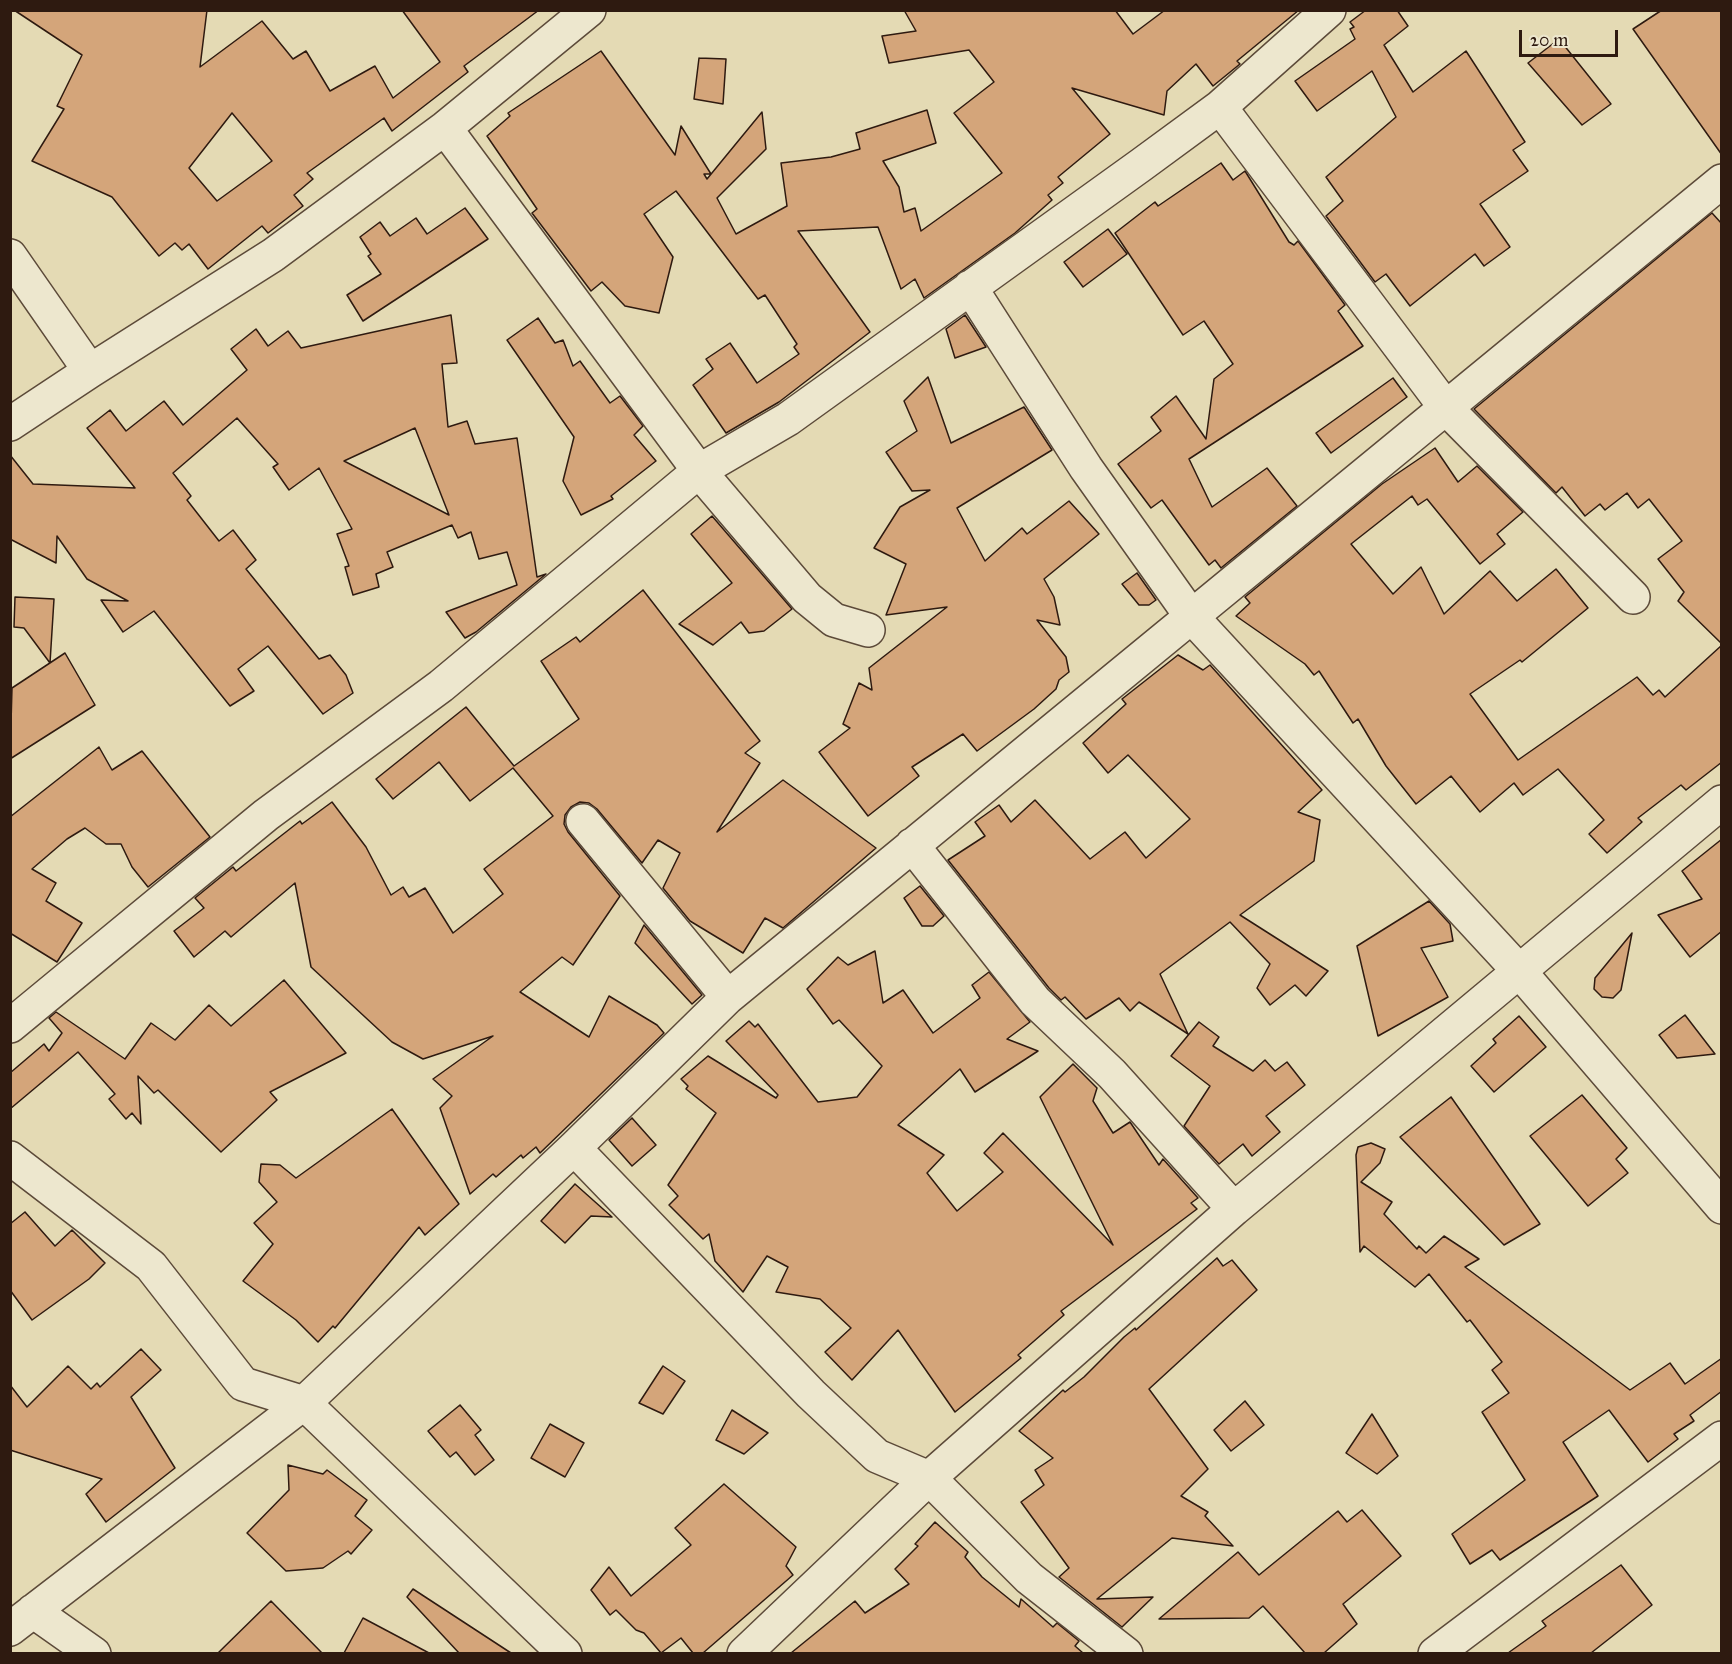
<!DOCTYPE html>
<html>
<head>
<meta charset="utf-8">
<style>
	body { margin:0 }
	#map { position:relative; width:1732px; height:1664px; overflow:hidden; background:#e4dab4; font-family:"IM FELL Great Primer",serif }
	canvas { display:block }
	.frame { position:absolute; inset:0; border:12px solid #2e1a10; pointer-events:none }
	.scale { position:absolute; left:1519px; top:30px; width:99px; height:27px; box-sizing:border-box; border:3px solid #2e1a10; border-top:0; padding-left:8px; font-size:18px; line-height:21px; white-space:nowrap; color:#2e1a10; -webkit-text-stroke:4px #ede7ce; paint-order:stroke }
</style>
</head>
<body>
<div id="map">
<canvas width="1732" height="1664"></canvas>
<div class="frame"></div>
<div class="scale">20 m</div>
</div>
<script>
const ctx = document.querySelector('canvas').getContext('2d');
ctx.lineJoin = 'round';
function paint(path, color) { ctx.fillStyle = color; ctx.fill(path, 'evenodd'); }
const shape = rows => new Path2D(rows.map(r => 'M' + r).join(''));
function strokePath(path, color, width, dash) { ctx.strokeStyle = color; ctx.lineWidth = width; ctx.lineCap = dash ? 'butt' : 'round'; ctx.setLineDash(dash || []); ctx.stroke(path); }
const building = shape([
	[14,10,207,10,200,67,262,21,293,59,306,51,330,91,375,66,393,98,440,62,402,10,539,10,464,66,468,72,392,131,384,118,307,173,313,179,294,195,303,206,268,233,262,226,208,269,189,244,182,250,175,243,159,256,112,197,32,161,64,109,57,106,82,55,14,10],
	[232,113,272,161,217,201,189,168,232,113],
	[904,10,1115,10,1133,34,1165,10,1299,10,1237,61,1240,64,1213,86,1196,64,1167,91,1164,115,1072,88,1110,134,1058,177,1063,183,1048,195,1052,200,1015,233,924,298,915,279,901,289,878,227,798,231,870,332,779,402,726,433,693,385,713,369,706,359,730,343,757,383,799,354,794,347,797,344,765,295,758,299,676,191,644,214,673,257,659,313,625,306,602,282,591,291,532,213,537,209,487,136,510,116,508,113,601,51,675,155,681,126,711,174,704,174,707,179,762,112,766,149,717,198,736,234,787,206,781,163,831,157,860,149,856,133,927,110,936,143,883,161,899,187,904,212,915,208,921,231,1002,173,954,113,994,82,969,50,889,63,882,36,916,31,904,10],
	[1366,10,1397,10,1408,26,1384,45,1413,92,1466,51,1525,142,1513,150,1528,171,1480,204,1510,247,1484,266,1475,254,1410,306,1386,274,1375,282,1326,216,1343,201,1326,177,1396,117,1372,71,1317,111,1295,81,1355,39,1350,29,1354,27,1350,22,1366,10],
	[1662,10,1722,10,1722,155,1633,29,1662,10],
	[1559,39,1611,104,1582,125,1528,63,1559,39],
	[699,58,726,59,723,104,694,99,699,58],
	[1221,163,1233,180,1245,171,1289,242,1294,245,1298,241,1345,305,1338,311,1363,346,1189,459,1212,507,1267,468,1297,506,1221,568,1215,560,1209,565,1162,500,1151,508,1118,464,1161,431,1151,417,1176,396,1206,439,1214,379,1233,364,1204,321,1183,335,1115,233,1155,202,1158,206,1221,163],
	[465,208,488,239,363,321,347,295,381,274,368,256,371,254,360,237,380,222,390,236,416,218,427,234,465,208],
	[1712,213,1722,224,1722,644,1678,601,1684,592,1658,559,1682,541,1649,499,1638,508,1627,493,1605,510,1600,504,1585,516,1562,487,1556,493,1474,409,1712,213],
	[1108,229,1127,254,1083,287,1064,262,1108,229],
	[451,315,457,363,442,364,448,427,467,421,475,444,517,438,537,577,546,574,476,632,465,638,446,612,517,585,507,552,479,559,471,532,458,538,452,525,387,552,393,567,376,574,379,587,353,595,345,567,349,566,337,534,352,529,319,468,289,490,273,467,278,464,237,418,173,473,191,496,187,500,219,541,233,530,256,560,246,569,319,659,330,655,346,675,353,693,323,714,268,646,238,669,254,691,230,706,154,611,123,632,101,600,128,601,87,579,57,536,56,563,10,539,10,455,33,484,135,488,87,428,110,410,126,431,164,401,183,425,247,370,231,349,256,329,268,346,288,331,301,348,451,315],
	[415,428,449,515,344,461,415,428],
	[965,315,986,347,955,358,946,329,965,315],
	[538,318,555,343,563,340,573,366,580,361,610,403,620,396,643,426,634,435,656,461,611,496,613,499,581,515,563,481,574,437,507,340,538,318],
	[928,377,951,443,1024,407,1052,450,957,508,985,561,1022,528,1027,534,1069,501,1099,534,1044,579,1054,597,1060,625,1037,620,1066,657,1069,672,1059,680,1056,689,1034,709,977,751,963,734,912,767,919,776,868,816,819,752,850,728,843,724,859,683,872,690,869,668,947,607,886,615,906,564,874,548,900,507,930,490,912,491,886,452,917,431,904,401,928,377],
	[1393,378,1407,397,1331,453,1316,433,1393,378],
	[1435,448,1458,482,1477,466,1523,512,1497,534,1505,544,1480,564,1427,499,1418,505,1412,496,1351,544,1393,594,1421,567,1444,614,1490,571,1517,601,1556,569,1588,608,1522,662,1520,660,1470,694,1518,760,1637,677,1653,695,1659,690,1665,697,1722,645,1722,762,1686,790,1681,785,1638,818,1642,822,1607,853,1589,834,1604,820,1558,769,1523,795,1514,783,1480,812,1451,776,1416,804,1386,766,1358,719,1353,723,1319,671,1314,675,1305,664,1236,616,1250,603,1245,597,1382,484,1435,448],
	[712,516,792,609,764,631,749,633,741,622,713,645,679,624,732,583,691,534,712,516],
	[1137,573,1156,600,1149,605,1139,605,1122,584,1137,573],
	[643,590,760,741,745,753,760,763,717,832,783,780,876,848,783,928,765,918,743,953,690,921,663,888,680,853,658,840,642,863,597,809,589,803,580,802,571,807,565,815,564,824,568,832,620,896,573,965,562,957,520,992,589,1037,609,996,657,1025,664,1033,540,1153,536,1147,523,1158,521,1155,496,1177,493,1174,470,1194,440,1108,452,1096,433,1079,493,1036,423,1059,392,1042,311,967,295,883,231,937,225,931,194,957,174,931,204,908,195,898,233,867,236,871,300,821,302,824,332,802,366,847,391,895,403,887,409,897,425,888,453,933,503,894,484,869,553,816,513,768,470,801,439,762,393,799,376,779,466,707,514,766,579,719,541,661,576,637,580,642,643,590],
	[15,597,54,599,50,663,24,628,14,627,15,597],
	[65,653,95,705,10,759,12,688,65,653],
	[1178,655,1203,670,1210,665,1322,790,1298,812,1320,820,1314,861,1240,915,1328,971,1306,996,1295,985,1270,1005,1257,988,1270,964,1230,922,1160,974,1188,1034,1139,1002,1130,1011,1119,998,1086,1019,1065,997,1061,1000,1049,988,948,860,985,836,975,822,999,805,1011,822,1035,800,1090,859,1125,832,1146,858,1190,819,1128,755,1108,773,1083,743,1126,704,1122,699,1178,655],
	[99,747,112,770,142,751,210,837,148,887,132,867,121,844,106,844,85,828,67,839,32,869,56,883,46,901,82,923,57,962,10,933,10,817,99,747],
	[1722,839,1722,931,1690,957,1658,915,1702,899,1682,871,1722,839],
	[920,886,944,916,933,926,922,926,904,898,920,886],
	[1429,901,1450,924,1453,941,1421,948,1448,997,1378,1036,1357,946,1429,901],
	[644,925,702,995,692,1004,635,943,644,925],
	[1632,933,1621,990,1613,998,1602,997,1594,989,1595,978,1632,933],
	[875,951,883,1003,903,990,933,1033,980,998,972,985,989,972,1030,1022,1007,1039,1038,1051,975,1092,960,1069,898,1125,944,1155,927,1173,957,1211,1003,1172,984,1153,1003,1133,1113,1245,1040,1097,1073,1064,1097,1088,1093,1101,1113,1133,1130,1122,1159,1165,1163,1159,1198,1198,1191,1203,1197,1209,1061,1311,1064,1315,1018,1355,1021,1358,955,1412,898,1330,852,1380,825,1352,851,1328,820,1299,776,1292,788,1267,767,1256,743,1292,715,1261,709,1234,703,1239,669,1205,678,1196,668,1185,716,1113,686,1089,688,1086,681,1079,708,1056,776,1098,778,1095,726,1041,749,1021,755,1027,758,1024,818,1102,857,1097,882,1066,839,1020,833,1024,807,989,838,957,848,965,875,951],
	[284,980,346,1053,270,1092,277,1100,221,1152,158,1090,154,1093,138,1076,141,1124,132,1113,126,1119,109,1099,115,1094,78,1052,10,1109,10,1073,44,1044,49,1051,62,1033,49,1018,56,1012,125,1059,151,1023,175,1040,209,1005,231,1026,284,980],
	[1685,1015,1715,1054,1677,1058,1659,1035,1685,1015],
	[1519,1016,1546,1047,1494,1092,1471,1066,1496,1043,1493,1039,1519,1016],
	[1199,1022,1219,1037,1213,1046,1253,1071,1265,1060,1275,1071,1287,1062,1305,1085,1266,1116,1280,1132,1252,1156,1243,1144,1219,1164,1184,1126,1210,1086,1171,1056,1199,1022],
	[1582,1095,1627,1148,1616,1159,1628,1173,1588,1206,1530,1136,1582,1095],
	[1451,1097,1540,1224,1504,1245,1400,1137,1451,1097],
	[392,1109,459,1204,425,1235,419,1227,335,1328,333,1326,318,1342,296,1320,243,1281,273,1244,254,1223,277,1202,259,1182,261,1164,280,1165,296,1178,392,1109],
	[632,1118,656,1145,632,1166,609,1140,632,1118],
	[1371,1143,1385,1149,1380,1163,1361,1182,1392,1202,1384,1214,1417,1249,1419,1246,1426,1253,1444,1236,1479,1259,1465,1267,1630,1390,1670,1363,1685,1384,1722,1358,1722,1391,1690,1415,1694,1421,1674,1434,1678,1439,1648,1462,1609,1410,1563,1442,1598,1496,1500,1560,1492,1550,1470,1564,1452,1534,1525,1480,1482,1412,1509,1393,1492,1370,1502,1362,1470,1320,1467,1322,1429,1274,1415,1287,1364,1246,1360,1252,1356,1155,1358,1147,1371,1143],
	[575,1184,612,1217,591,1216,565,1243,541,1221,575,1184],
	[25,1212,55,1246,72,1230,105,1263,89,1279,32,1320,10,1290,10,1224,25,1212],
	[1217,1258,1223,1266,1232,1260,1257,1290,1149,1389,1208,1469,1181,1496,1208,1512,1205,1516,1233,1546,1172,1538,1097,1599,1153,1597,1122,1627,1059,1577,1069,1568,1021,1502,1044,1485,1035,1470,1053,1458,1019,1431,1063,1390,1065,1392,1084,1377,1124,1337,1135,1328,1136,1330,1217,1258],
	[141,1349,161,1370,131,1397,175,1468,106,1522,86,1494,102,1479,10,1450,10,1385,27,1407,68,1366,91,1389,97,1383,100,1387,141,1349],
	[663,1366,685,1381,663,1414,639,1403,663,1366],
	[1245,1401,1264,1425,1231,1451,1214,1430,1245,1401],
	[460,1405,481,1430,475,1435,494,1460,475,1475,456,1452,450,1457,428,1431,460,1405],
	[732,1410,768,1433,744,1454,716,1440,732,1410],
	[1372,1414,1398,1456,1377,1474,1346,1453,1372,1414],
	[550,1424,584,1443,565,1477,531,1458,550,1424],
	[288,1465,323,1474,327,1470,367,1500,355,1516,372,1530,351,1554,348,1551,323,1568,286,1571,247,1533,289,1490,288,1465],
	[724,1484,796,1547,786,1566,793,1575,703,1653,693,1653,681,1638,661,1653,644,1633,636,1630,616,1610,610,1615,591,1590,609,1567,631,1596,691,1545,675,1528,724,1484],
	[1362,1510,1401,1556,1343,1604,1357,1624,1324,1653,1305,1653,1263,1606,1249,1618,1159,1619,1238,1552,1259,1575,1338,1511,1347,1522,1362,1510],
	[935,1522,968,1552,965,1557,982,1577,1019,1607,1021,1599,1053,1627,1057,1623,1079,1641,1075,1646,1083,1653,791,1653,855,1601,865,1613,909,1584,895,1569,918,1546,915,1544,935,1522],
	[1621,1565,1652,1605,1591,1653,1508,1653,1546,1626,1542,1621,1621,1565],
	[413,1589,511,1653,459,1653,407,1597,413,1589],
	[271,1601,322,1653,218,1653,271,1601],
	[363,1618,429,1653,344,1653,363,1618]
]);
const minor = shape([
	[1220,107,1446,408,1633,597],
	[445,128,699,471,807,598,834,620,868,630],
	[10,256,90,371],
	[970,287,1086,468,1191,616,1520,972,1722,1207],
	[10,424,90,371,273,255,445,128,589,10],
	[583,821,728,997],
	[912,845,1035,1001,1112,1074,1234,1209],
	[10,1026,266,815,441,686,699,471,788,419,1141,165,1220,107,1329,10],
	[574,1148,811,1394,877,1456,929,1478,1029,1578,1126,1654],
	[10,1158,151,1266,243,1384,304,1403,565,1654],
	[33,1611,94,1654],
	[10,1629,304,1403,574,1148,728,997,1722,181],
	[744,1654,929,1478,1234,1209,1722,802],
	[1435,1654,1722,1438]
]);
paint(building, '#d4a57a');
strokePath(building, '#2e1a10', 1.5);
strokePath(minor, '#5c4a39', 36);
strokePath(minor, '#ede7ce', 33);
</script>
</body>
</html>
